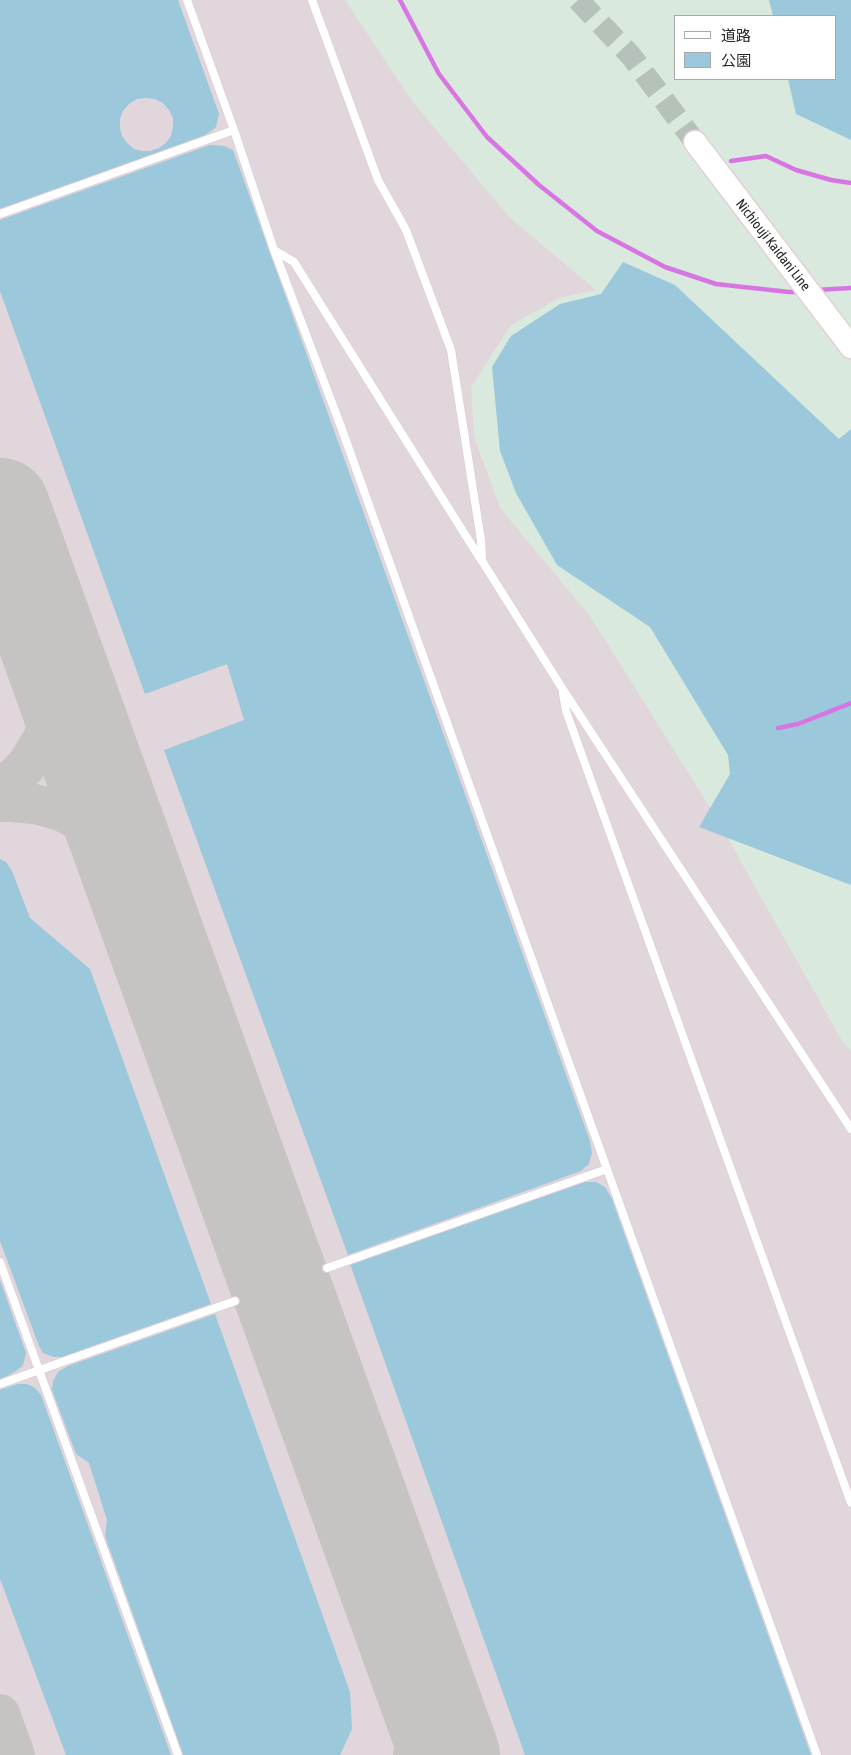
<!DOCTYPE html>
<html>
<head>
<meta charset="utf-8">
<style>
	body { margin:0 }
	#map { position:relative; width:851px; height:1755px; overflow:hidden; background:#dae9dd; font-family:"Asap Condensed","Noto Sans JP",sans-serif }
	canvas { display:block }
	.legend { position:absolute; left:674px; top:15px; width:162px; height:65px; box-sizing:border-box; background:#fff; border:1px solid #a9a9a9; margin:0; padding:6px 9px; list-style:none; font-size:15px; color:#272727 }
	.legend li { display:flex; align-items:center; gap:10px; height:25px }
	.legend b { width:25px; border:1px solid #a9a9a9 }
</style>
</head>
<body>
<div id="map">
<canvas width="851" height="1755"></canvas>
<ul class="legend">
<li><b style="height:6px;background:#fff"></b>道路</li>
<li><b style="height:14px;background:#9bc8db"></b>公園</li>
</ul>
</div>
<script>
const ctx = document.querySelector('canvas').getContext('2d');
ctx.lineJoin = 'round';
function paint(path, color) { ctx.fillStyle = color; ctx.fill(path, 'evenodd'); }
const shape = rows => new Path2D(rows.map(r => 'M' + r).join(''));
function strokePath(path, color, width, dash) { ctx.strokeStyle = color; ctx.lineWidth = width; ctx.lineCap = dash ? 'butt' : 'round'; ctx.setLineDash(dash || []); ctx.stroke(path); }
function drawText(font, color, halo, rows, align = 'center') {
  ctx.font = font + ' "Asap Condensed",sans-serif'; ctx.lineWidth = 5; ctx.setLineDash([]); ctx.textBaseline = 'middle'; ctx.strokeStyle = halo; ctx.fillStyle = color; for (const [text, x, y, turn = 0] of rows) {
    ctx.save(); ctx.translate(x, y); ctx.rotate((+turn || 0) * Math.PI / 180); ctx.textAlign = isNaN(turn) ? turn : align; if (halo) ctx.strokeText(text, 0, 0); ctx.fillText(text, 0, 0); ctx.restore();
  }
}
const airport = shape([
	[0,0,345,0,412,101,510,218,596,290,559,298,511,325,471,387,474,436,500,508,590,616,717,819,841,1039,851,1051,851,1755,0,1755]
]);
const green = shape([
	[0,0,178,0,219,114,216,127,203,137,0,210],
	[146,98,155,99,163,103,169,110,173,118,173,127,171,136,166,143,159,148,151,151,142,151,134,149,127,143,122,136,120,128,120,119,123,111,129,104,137,99],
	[769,0,851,0,851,140,796,114,788,79,835,79,835,16,773,16],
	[210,145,224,146,233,150,590,1141,592,1153,589,1164,581,1171,348,1255,164,750,244,720,227,664,145,694,0,291,0,220],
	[623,262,675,285,839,439,851,429,851,885,699,827,730,774,728,755,650,627,557,565,516,493,500,451,492,367,511,336,560,304,601,294],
	[0,859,6,862,12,871,30,918,90,969,211,1304,63,1357,54,1357,43,1353,39,1346,0,1241],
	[585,1182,596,1182,605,1187,612,1199,811,1755,525,1755,350,1264],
	[0,1280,26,1353,23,1365,16,1371,0,1380],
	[215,1314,350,1692,352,1729,340,1755,183,1755,105,1536,107,1520,89,1463,76,1454,52,1390,53,1381,58,1372,68,1366],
	[18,1384,27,1384,35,1388,41,1395,171,1755,66,1755,0,1579,0,1390]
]);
const stream = shape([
	[400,0,439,74,487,137,539,185,597,231,665,267,716,284,789,292,801,292],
	[731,161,766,156,796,170,831,180,851,183],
	[816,290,851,288],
	[778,728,798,724,851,703]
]);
const taxiway = shape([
	[0,791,26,766,42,740,48,724,55,690,54,671,47,639],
	[0,802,12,802,35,804,61,811,87,825,113,848,123,863,143,903],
	[0,1714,15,1755],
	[413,1755,419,1734,422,1713,417,1664]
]);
const runway = shape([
	[0,508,450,1755]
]);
const secondaryTunnel = shape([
	[578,0,632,57,695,142]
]);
const service = shape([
	[187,0,234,130,274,250,340,424,817,1755],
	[312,0,378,180,406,230,451,350,481,540,482,561,562,688,851,1129],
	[0,214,234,130],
	[274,250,294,262,481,560],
	[563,693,566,711,851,1503],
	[0,1262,178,1755],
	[327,1268,607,1169],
	[0,1384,235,1301]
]);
const secondary = shape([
	[695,142,851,347]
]);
const streetNames = [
	["Nichiouji Kaidani Line",773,245,52]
];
paint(airport, '#e1d6dc');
paint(green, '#9bc8db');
strokePath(stream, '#d776e2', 4.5);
strokePath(taxiway, '#c5c4c2', 40);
strokePath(runway, '#c5c4c2', 100);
strokePath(secondaryTunnel, '#b6c2b9', 22, [22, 11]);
strokePath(service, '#dfd0d8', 10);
strokePath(secondary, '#dfd0d8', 25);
strokePath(service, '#fff', 8);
strokePath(secondary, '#fff', 22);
drawText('14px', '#272727', '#fff', streetNames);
</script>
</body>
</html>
